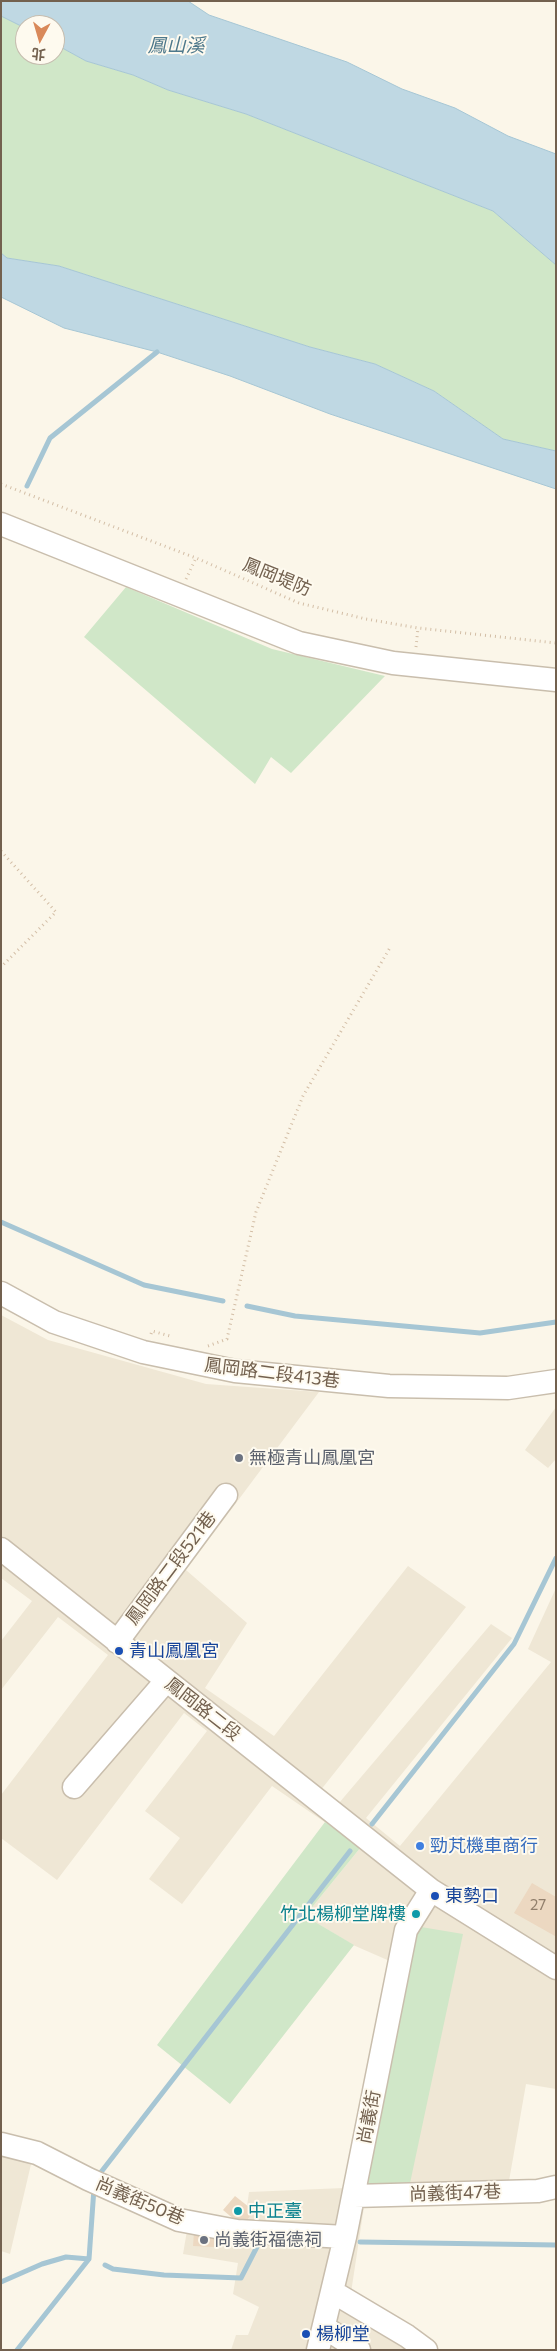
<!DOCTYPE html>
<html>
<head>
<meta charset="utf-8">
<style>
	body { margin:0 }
	#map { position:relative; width:557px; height:2351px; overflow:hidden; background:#fbf6e9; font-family:Commissioner,"Noto Sans TC",sans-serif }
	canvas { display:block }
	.frame { position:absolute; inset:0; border:2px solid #73614f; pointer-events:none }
	.north { position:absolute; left:15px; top:15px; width:50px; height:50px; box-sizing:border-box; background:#fefaef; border:1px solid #c6bdaf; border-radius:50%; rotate:186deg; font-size:14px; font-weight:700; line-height:20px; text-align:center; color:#73614f }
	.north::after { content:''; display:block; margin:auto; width:18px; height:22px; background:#d9895a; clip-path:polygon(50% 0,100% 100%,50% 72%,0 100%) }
</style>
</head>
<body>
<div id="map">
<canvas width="557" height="2351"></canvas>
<div class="frame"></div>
<div class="north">北</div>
</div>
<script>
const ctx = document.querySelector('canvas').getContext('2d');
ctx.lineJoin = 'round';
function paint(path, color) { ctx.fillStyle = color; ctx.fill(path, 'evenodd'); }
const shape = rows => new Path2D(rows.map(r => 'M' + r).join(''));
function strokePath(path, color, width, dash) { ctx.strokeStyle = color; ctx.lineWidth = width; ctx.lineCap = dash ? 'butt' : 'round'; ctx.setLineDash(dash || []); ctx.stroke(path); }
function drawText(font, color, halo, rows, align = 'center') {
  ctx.font = font + ' Commissioner,"Noto Sans TC",sans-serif'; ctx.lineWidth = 4; ctx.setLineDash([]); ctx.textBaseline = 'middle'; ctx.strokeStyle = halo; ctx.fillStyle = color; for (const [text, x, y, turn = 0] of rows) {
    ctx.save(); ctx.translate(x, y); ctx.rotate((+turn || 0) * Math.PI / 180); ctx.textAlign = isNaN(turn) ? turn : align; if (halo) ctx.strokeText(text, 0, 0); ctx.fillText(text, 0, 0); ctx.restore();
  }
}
const residential = shape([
	[1,1315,48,1340,206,1384,319,1392,186,1570,247,1623,205,1688,274,1736,408,1566,466,1607,320,1791,339,1803,491,1624,512,1638,366,1818,400,1846,551,1662,528,1649,556,1588,556,2089,526,2084,509,2181,409,2188,392,1962,353,1945,305,1916,361,1847,272,1786,182,1904,149,1879,180,1838,145,1811,207,1731,184,1713,57,1880,1,1838,1,1795,108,1655,58,1617,1,1690,1,1641,32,1601,1,1578],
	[556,1407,556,1459,548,1468,525,1450],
	[1,2152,32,2160,10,2254,1,2251],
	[367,2187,349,2306,426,2350,231,2350,236,2335,248,2335,259,2307,233,2294,238,2263,183,2254,189,2219,244,2228,249,2192]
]);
const green = shape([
	[1,16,25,28,25,55,55,55,55,44,86,61,133,75,168,90,246,114,493,211,556,265,556,451,503,439,434,391,375,364,310,347,59,266,7,258,1,253],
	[126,587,272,649,385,676,291,773,271,757,255,784,84,637],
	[325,1822,361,1847,305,1916,354,1945,230,2104,157,2045],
	[415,1926,463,1934,409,2188,367,2187]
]);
const water = shape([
	[1,1,188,1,209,15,347,62,402,89,455,108,508,136,556,154,556,265,493,211,246,114,168,90,133,75,86,61,55,44,55,25,25,25,25,28,1,16,1,1],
	[1,253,7,258,59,266,310,347,375,364,434,391,503,439,556,451,556,489,330,414,230,376,157,352,64,328,1,297,1,253]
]);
const stream = shape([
	[27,486,50,438,157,352],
	[1,1222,144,1285,223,1301],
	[247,1306,295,1316,480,1333,556,1322],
	[372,1824,514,1644,556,1558],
	[98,2176,350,1851],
	[360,2242,556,2245],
	[105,2265,113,2269,164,2275,241,2278,261,2239],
	[1,2282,42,2264,66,2257,89,2259],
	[17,2350,89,2259,94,2188]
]);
const building = shape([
	[532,1883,556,1897,555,1936,514,1913],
	[235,2196,254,2211,242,2226,223,2210],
	[194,2232,215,2233,214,2247,193,2246]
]);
const path = shape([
	[1,484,196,558,299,603,366,619,418,628,556,643],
	[186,579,196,558],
	[416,647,418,628],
	[1,851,56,912,1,967],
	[151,1334,152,1331,170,1336],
	[208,1346,227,1339,256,1212,303,1096,391,946]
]);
const minor = shape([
	[1,524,299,643,393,663,556,680],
	[1,1293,54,1322,143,1352,235,1371,389,1386,508,1388,556,1381],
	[1,1549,431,1890,556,1968],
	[117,1642,226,1495],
	[74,1787,166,1681],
	[1,2144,37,2153,88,2179,179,2220,237,2231,345,2237],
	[354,2196,538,2191,556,2187],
	[333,2292,407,2336,426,2350],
	[324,2327,359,2350],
	[318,2350,345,2237,406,1930,431,1890]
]);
const markers = [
	[239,1458,5,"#6b7280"],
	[119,1651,5,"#1a4fb4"],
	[420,1846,5,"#3f7fe0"],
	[435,1896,5,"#1a4fb4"],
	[416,1914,5,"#0f9aa8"],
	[238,2211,5,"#0f9aa8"],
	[204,2240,5,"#6b7280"],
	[306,2334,5,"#1a4fb4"]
];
const numberNames = [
	["27",538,1905]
];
const streetNames = [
	["鳳岡堤防",277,577,22],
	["鳳岡路二段413巷",272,1373,7],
	["鳳岡路二段521巷",171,1568,-53],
	["鳳岡路二段",203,1709,38],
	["尚義街",369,2117,-79],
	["尚義街47巷",455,2193,-2],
	["尚義街50巷",140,2201,23]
];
const worshipNames = [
	["無極青山鳳凰宮",249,1458],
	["尚義街福德祠",214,2240]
];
const transitNames = [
	["青山鳳凰宮",129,1651],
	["東勢口",445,1896],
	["楊柳堂",316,2334]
];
const shopNames = [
	["勁芃機車商行",430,1846]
];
const cultureNames = [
	["竹北楊柳堂牌樓",406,1914],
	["中正臺",248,2211,"left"]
];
const waterNames = [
	["鳳山溪",176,46]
];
paint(residential, '#efe7d5');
paint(green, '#d0e7c8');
paint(water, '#bfd8e3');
strokePath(water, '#a6c6d4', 1);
strokePath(stream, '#a6c6d4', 5);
paint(building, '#ecd8c1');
strokePath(minor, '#c9bead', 25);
strokePath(path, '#d3bea6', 3, [1, 4]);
strokePath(minor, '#fff', 22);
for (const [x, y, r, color] of markers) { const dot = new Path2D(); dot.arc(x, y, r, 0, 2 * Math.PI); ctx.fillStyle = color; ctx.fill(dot); strokePath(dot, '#fefaef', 2); }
drawText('15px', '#917f6c', null, numberNames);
drawText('18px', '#73614f', '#fefaef', streetNames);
drawText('18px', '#5b616d', '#fefaef', worshipNames, 'left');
drawText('18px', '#164399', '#fefaef', transitNames, 'left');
drawText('18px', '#366cbe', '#fefaef', shopNames, 'left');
drawText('18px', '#0d838f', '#fefaef', cultureNames, 'right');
drawText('italic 19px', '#4d788b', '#fefaef', waterNames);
</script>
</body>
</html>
